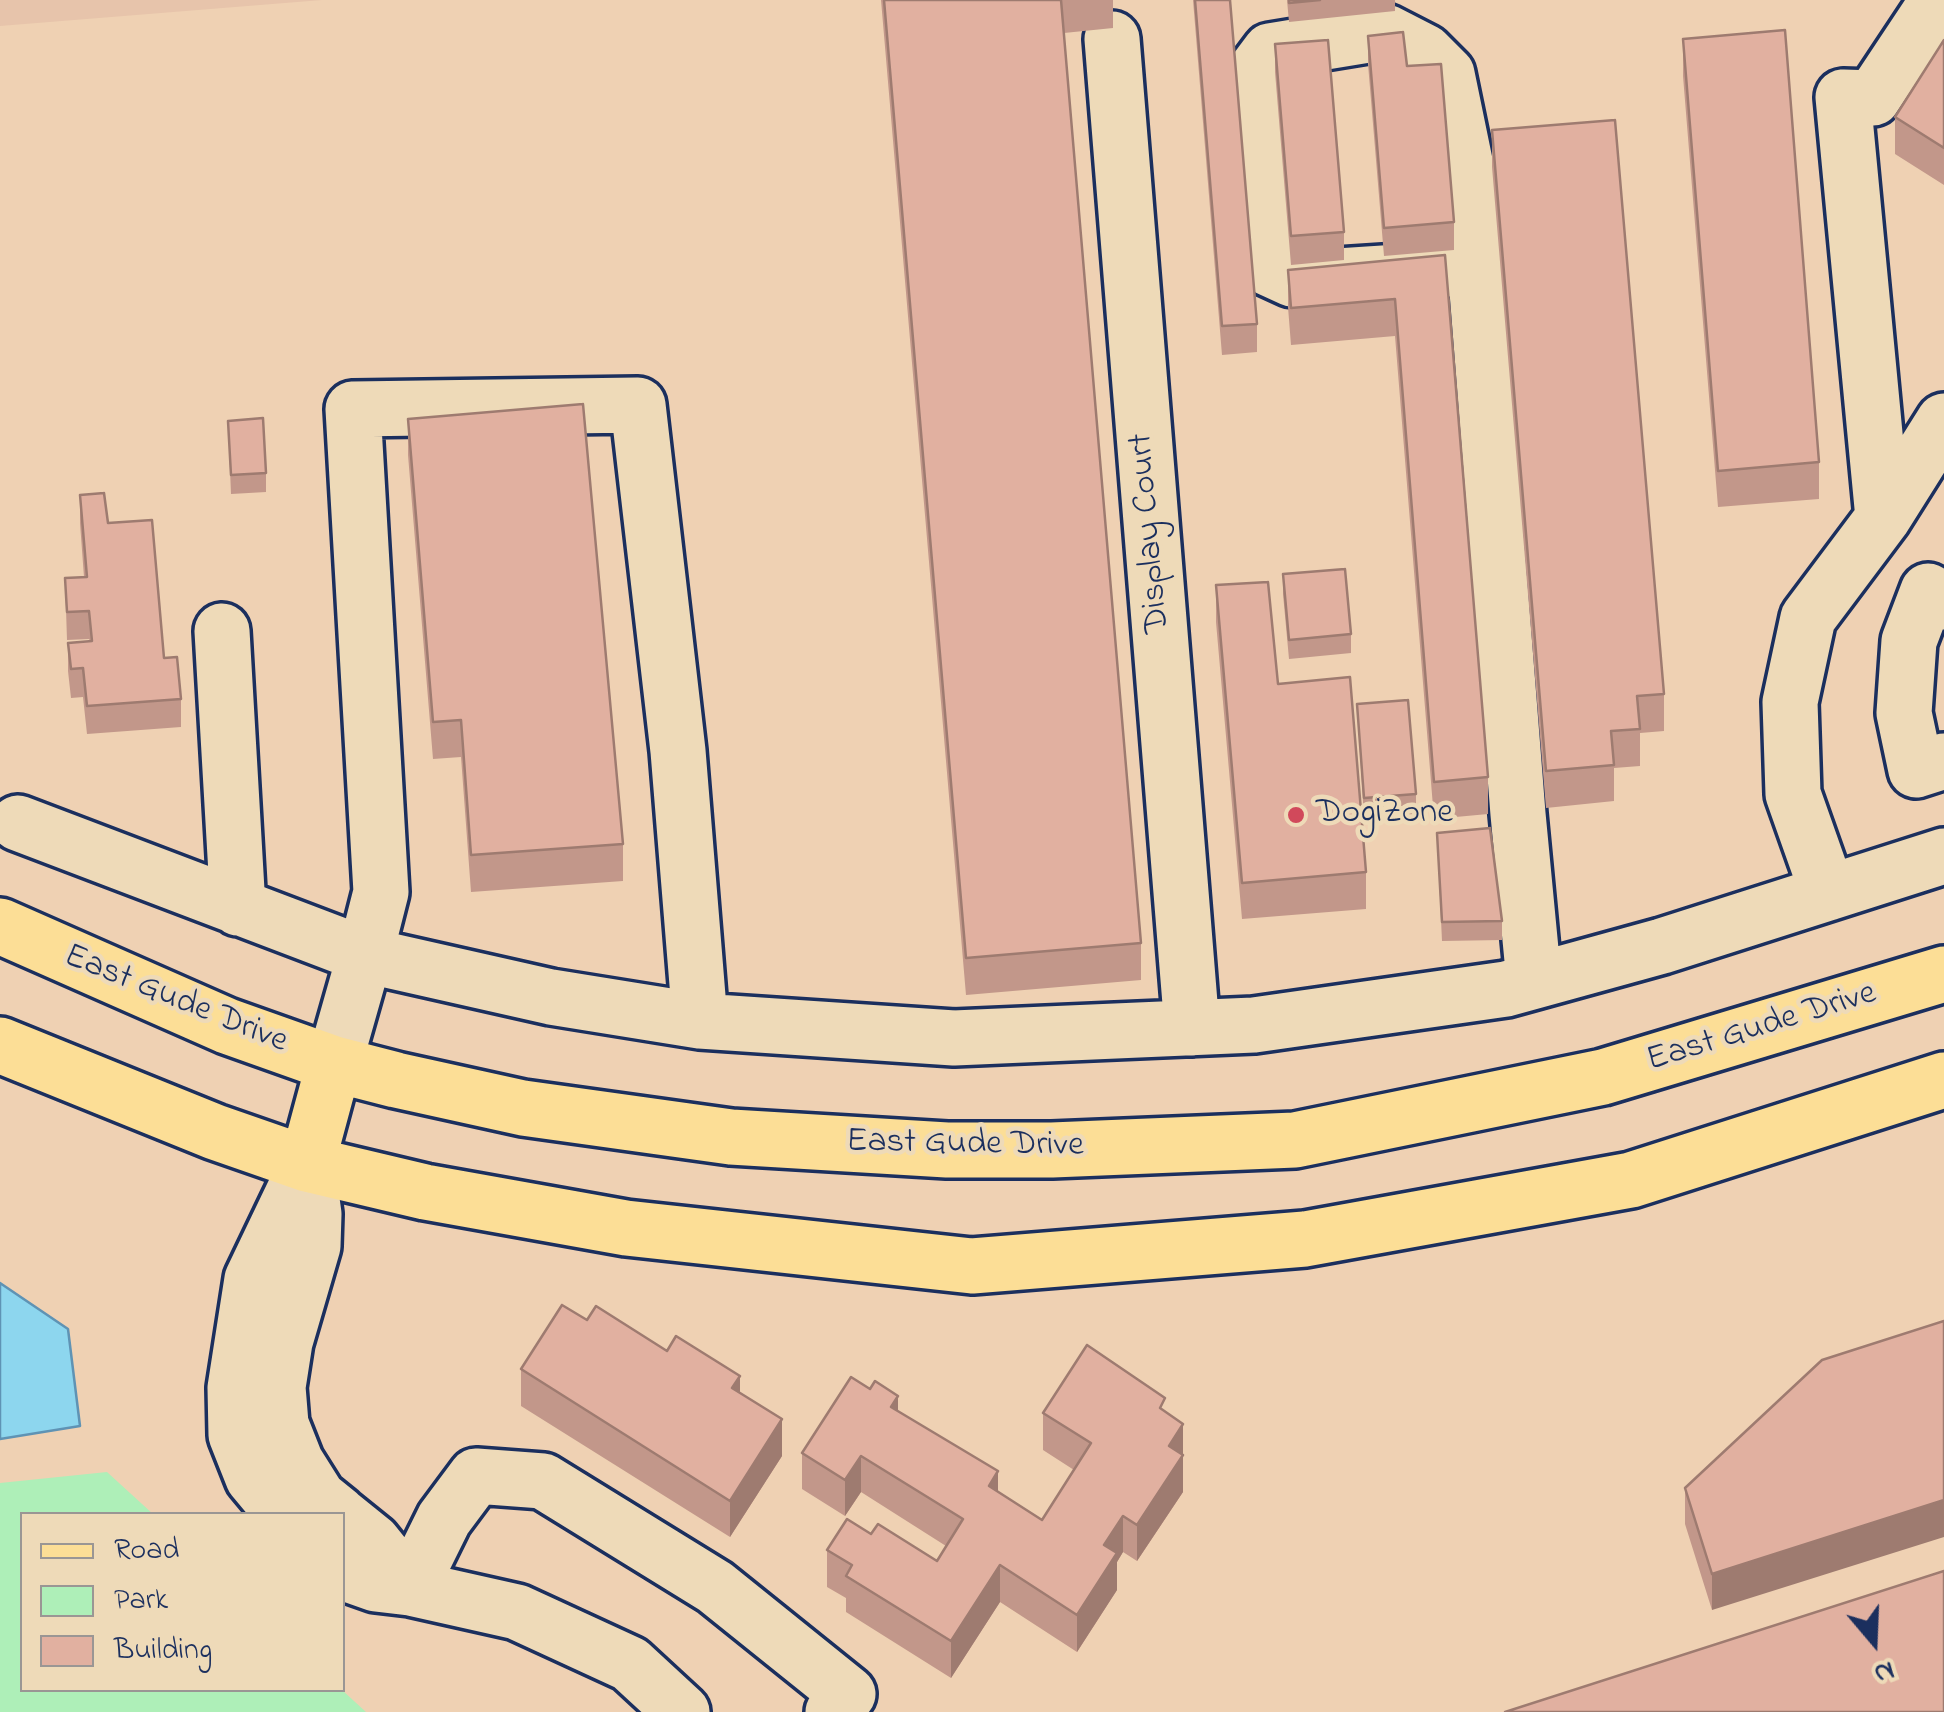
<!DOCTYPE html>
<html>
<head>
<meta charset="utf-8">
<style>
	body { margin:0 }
	#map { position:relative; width:1944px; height:1712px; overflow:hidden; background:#efd1b3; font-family:"Indie Flower",sans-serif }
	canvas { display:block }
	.legend { position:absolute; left:20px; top:1512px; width:325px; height:180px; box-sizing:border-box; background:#eedab8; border:2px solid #9a9694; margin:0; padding:12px 18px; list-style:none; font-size:30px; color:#1b2f5e }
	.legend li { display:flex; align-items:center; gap:20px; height:50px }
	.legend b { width:50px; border:2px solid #9a9694 }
	.north { position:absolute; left:1824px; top:1592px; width:100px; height:100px; -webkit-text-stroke:8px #eedab8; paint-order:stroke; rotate:161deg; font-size:28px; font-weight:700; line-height:40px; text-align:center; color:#1b2f5e }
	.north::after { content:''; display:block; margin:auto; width:35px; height:45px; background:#1b2f5e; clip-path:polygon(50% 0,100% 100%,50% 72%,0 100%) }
</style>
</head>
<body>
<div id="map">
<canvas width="1944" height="1712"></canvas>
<ul class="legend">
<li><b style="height:12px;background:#fcde96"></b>Road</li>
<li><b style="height:28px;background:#aeefb8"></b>Park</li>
<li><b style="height:28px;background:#e1b0a0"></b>Building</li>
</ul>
<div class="north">N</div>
</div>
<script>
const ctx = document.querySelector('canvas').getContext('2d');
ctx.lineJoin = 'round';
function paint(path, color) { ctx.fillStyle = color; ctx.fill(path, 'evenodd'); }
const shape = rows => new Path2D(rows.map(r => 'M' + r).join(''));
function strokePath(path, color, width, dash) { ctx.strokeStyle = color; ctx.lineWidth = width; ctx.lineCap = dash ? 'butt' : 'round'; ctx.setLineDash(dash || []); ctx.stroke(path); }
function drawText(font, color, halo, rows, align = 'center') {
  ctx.font = font + ' "Indie Flower",sans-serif'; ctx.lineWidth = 9; ctx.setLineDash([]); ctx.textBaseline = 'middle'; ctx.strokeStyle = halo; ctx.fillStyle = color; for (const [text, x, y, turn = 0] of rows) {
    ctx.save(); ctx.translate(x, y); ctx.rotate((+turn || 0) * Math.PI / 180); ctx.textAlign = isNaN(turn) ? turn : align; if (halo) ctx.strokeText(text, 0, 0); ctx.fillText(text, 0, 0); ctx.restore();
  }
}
const built = shape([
	[0,0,322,0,0,26]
]);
const green = shape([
	[107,1472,153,1514,22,1514,22,1690,342,1690,366,1712,0,1712,0,1483]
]);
const water = shape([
	[0,1283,68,1329,80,1426,0,1439,0,1283]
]);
const minor = shape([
	[1112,39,1192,1028],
	[1475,267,1292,279,1268,268,1252,75,1270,51,1386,32,1425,52,1447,74,1468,176,1518,814,1534,981],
	[1883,518,1843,97,1873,98,1938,0],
	[1944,602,1928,591,1909,641,1904,713,1916,770,1944,761],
	[222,631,238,908],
	[18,823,365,955,381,892,353,409,638,405,678,751,700,1021],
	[1828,893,1793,794,1790,702,1808,618,1883,518,1944,421],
	[334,1064,365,955,551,997,700,1021,954,1038,1254,1025,1506,989,1662,946,1944,856],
	[307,1164,314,1214,313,1246,285,1342,278,1387,281,1424,296,1462,318,1497,339,1514],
	[283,1514,253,1478,236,1435,235,1388,252,1279,307,1164],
	[342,1517,373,1542,410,1588,376,1584,342,1572],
	[682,1712,630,1664,517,1612,410,1588,444,1519,476,1476,543,1481,715,1587,848,1694,833,1712]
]);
const major = shape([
	[0,926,227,1026,334,1064,396,1080,523,1108,731,1137,947,1150,1052,1150,1295,1140,1603,1077,1944,974],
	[0,1045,215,1132,307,1164,425,1192,626,1228,972,1266,1305,1239,1631,1180,1944,1080],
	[307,1164,334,1064]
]);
const wall = shape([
	[881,0,1113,0,1113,28,1064,33,1141,943,1141,980,966,995],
	[1193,0,1230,0,1257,324,1257,352,1222,355],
	[1287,0,1395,0,1395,11,1289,22],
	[1368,36,1407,66,1454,222,1454,250,1384,256,1368,64],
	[1683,39,1819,462,1819,499,1718,507,1683,76],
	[1944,40,1944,185,1895,154,1895,117],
	[1275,44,1344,232,1344,260,1291,265,1275,72],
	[1492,130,1664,694,1664,731,1640,733,1640,766,1614,768,1614,801,1546,808,1492,167],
	[1445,255,1488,777,1488,814,1434,819,1395,336,1291,345,1288,307,1288,270],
	[408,419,623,844,623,881,471,892,461,757,433,759,408,455],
	[228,421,266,473,266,492,231,494],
	[80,495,108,523,181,699,181,727,87,734,83,697,71,698,68,671,68,643,90,641,89,639,67,640,65,578,84,577,80,523],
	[1283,574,1351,634,1351,653,1289,659,1283,594],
	[1216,585,1278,684,1366,872,1366,909,1242,919,1216,622],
	[1357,704,1416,794,1416,814,1364,818],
	[1437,833,1502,921,1502,940,1442,941],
	[587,1320,667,1351,740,1393,782,1456,730,1537,521,1406,521,1369],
	[1822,1360,1712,1610,1685,1524,1685,1488],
	[870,1389,998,1492,1042,1520,1074,1470,1043,1450,1043,1413,1165,1412,1183,1424,1183,1492,1137,1561,1123,1552,1117,1562,1117,1590,1077,1652,1000,1602,951,1678,846,1612,846,1598,827,1587,827,1550,871,1534,937,1561,946,1546,861,1492,845,1516,802,1489,802,1453]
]);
const shadedWall = shape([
	[740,1376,740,1413,732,1388],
	[898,1396,898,1432,891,1407],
	[782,1419,782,1456,730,1537,730,1501],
	[1183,1424,1183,1492,1137,1561,1137,1525,1169,1446],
	[861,1456,861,1492,845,1516,845,1480],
	[998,1471,998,1508,989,1486],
	[1944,1500,1944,1537,1712,1610,1712,1574],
	[1123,1516,1123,1552,1117,1562,1117,1590,1077,1652,1077,1615,1104,1545],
	[1000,1565,1000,1602,951,1678,951,1641]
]);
const building = shape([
	[884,0,1061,0,1141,943,966,958,884,0],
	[1195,0,1230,0,1257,324,1222,326,1195,0],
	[1289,0,1320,0,1289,3,1289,0],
	[1785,30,1819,462,1718,471,1683,39,1785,30],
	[1403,32,1407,66,1441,64,1454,222,1384,228,1368,36,1403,32],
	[1328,40,1344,232,1291,236,1275,44,1328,40],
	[1944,40,1944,148,1895,117,1944,40],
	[1615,120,1664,694,1637,696,1640,729,1611,731,1614,765,1546,771,1492,130,1615,120],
	[1445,255,1488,777,1434,782,1395,299,1291,308,1288,270,1445,255],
	[583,404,623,844,471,855,461,720,433,722,408,419,583,404],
	[263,418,266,473,231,475,228,421,263,418],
	[104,493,108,523,152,520,164,658,177,657,181,699,87,706,83,668,71,669,68,643,92,641,89,611,67,612,65,578,87,577,80,495,104,493],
	[1345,569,1351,634,1289,640,1283,574,1345,569],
	[1268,582,1278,684,1350,677,1366,872,1242,883,1216,585,1268,582],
	[1408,700,1416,794,1364,798,1357,704,1408,700],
	[1490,828,1502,921,1442,922,1437,833,1490,828],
	[562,1305,587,1320,596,1306,667,1351,676,1336,740,1376,732,1388,782,1419,730,1501,521,1369,562,1305],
	[1944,1321,1944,1500,1712,1574,1685,1488,1822,1360,1944,1321],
	[1087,1345,1165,1398,1160,1408,1183,1424,1169,1446,1183,1455,1137,1525,1123,1516,1104,1545,1117,1553,1077,1615,1000,1565,951,1641,846,1576,852,1565,827,1550,847,1519,871,1534,878,1524,937,1561,963,1519,861,1456,845,1480,802,1453,851,1377,870,1389,875,1381,898,1396,891,1407,998,1471,989,1486,1042,1520,1091,1443,1043,1413,1087,1345],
	[1944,1571,1944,1712,1505,1712,1944,1571]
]);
const markers = [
	[1296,815,10,"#d1495b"]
];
const streetNames = [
	["Display Court",1152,533,-95],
	["East Gude Drive",175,1001,22],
	["East Gude Drive",1762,1029,-17],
	["East Gude Drive",965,1146,1]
];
const poiNames = [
	["DogiZone",1316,815]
];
paint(built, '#e7c4ab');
paint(green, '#aeefb8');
paint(water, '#8dd6ee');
strokePath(water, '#5f93b4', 2.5);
strokePath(minor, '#1b2f5e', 62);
strokePath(major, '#1b2f5e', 62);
strokePath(minor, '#eedab8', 55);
strokePath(major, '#fcde96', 55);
paint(wall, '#c2978a');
paint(shadedWall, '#9e7b70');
paint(building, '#e1b0a0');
strokePath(building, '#9e7b70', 2.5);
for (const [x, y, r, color] of markers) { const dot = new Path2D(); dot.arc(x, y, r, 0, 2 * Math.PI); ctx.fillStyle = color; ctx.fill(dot); strokePath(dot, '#eedab8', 4); }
drawText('35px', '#1b2f5e', '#eedab8', streetNames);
drawText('35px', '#1b2f5e', '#eedab8', poiNames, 'left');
</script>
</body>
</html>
